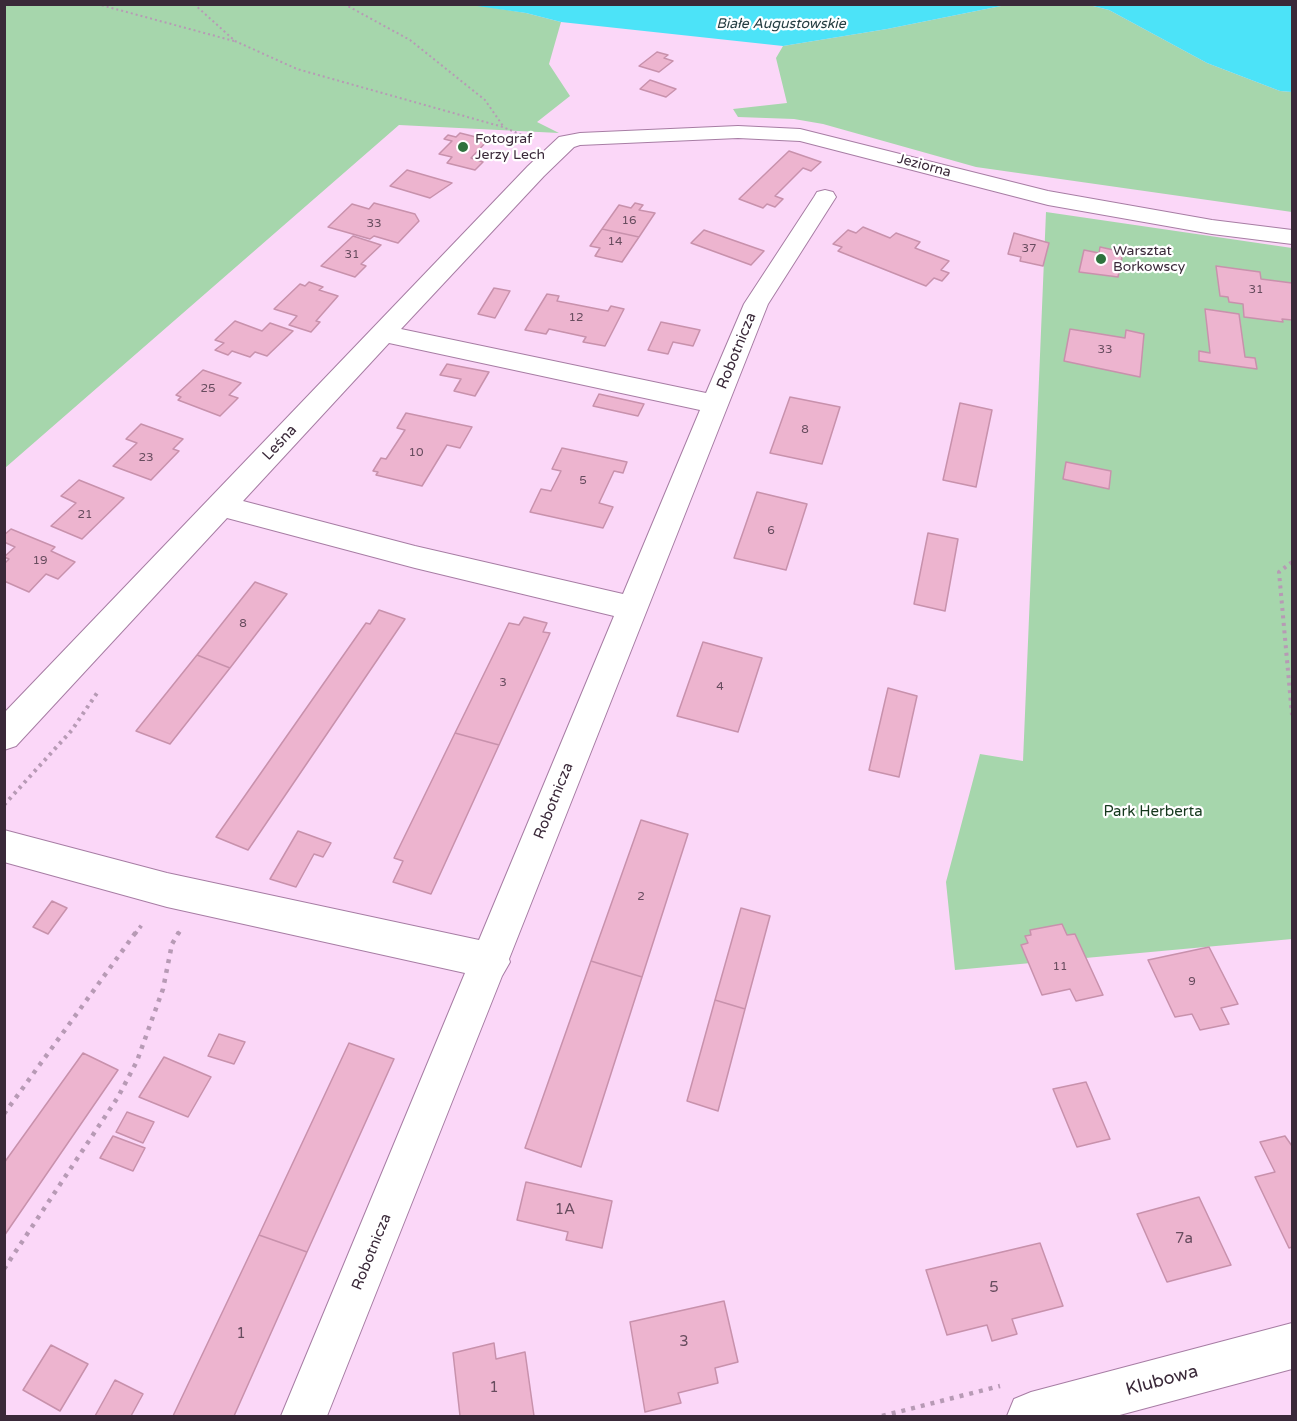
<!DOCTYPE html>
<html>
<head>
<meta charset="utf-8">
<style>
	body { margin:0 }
	#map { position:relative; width:1297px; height:1421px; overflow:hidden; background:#fbd7f8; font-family:"Varela Round",sans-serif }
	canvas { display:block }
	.frame { position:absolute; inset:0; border:6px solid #3a2939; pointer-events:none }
</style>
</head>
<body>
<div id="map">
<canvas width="1297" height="1421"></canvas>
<div class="frame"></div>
</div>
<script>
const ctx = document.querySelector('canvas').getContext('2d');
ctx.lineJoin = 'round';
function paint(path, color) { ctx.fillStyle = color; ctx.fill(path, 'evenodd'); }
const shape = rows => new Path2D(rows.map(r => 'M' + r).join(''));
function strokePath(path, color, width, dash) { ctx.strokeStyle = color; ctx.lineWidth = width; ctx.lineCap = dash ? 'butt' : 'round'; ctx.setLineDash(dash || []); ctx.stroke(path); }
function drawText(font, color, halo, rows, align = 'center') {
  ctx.font = font + ' "Varela Round",sans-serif'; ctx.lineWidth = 4.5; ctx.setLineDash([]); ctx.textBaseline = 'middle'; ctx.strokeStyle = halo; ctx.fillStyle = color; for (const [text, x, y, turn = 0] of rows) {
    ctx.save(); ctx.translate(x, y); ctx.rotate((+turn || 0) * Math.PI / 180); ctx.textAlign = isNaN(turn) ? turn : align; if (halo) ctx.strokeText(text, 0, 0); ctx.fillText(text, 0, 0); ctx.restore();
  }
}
const green = shape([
	[470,4,526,13,561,22,549,64,570,96,537,122,559,133,399,125,5,468,5,5],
	[1006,5,1089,5,1109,10,1207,63,1280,91,1292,92,1292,212,976,167,823,124,794,119,738,117,733,109,787,103,776,58,783,46,887,29],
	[1046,212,1292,248,1292,939,955,970,946,882,980,754,1023,761]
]);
const water = shape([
	[470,5,1006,4,1006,5,887,29,783,46,561,22,526,13],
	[1089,5,1292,5,1292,92,1280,91,1207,63,1109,10]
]);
const building = shape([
	[657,52,668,55,664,58,673,61,659,72,639,66,657,52],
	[650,80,676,89,666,97,640,89,650,80],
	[460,133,488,140,471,158,483,162,475,170,447,163,452,157,439,154,452,141,444,139,448,135,456,137,460,133],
	[789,151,821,162,811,171,803,168,775,196,783,199,775,207,767,204,763,208,739,199,789,151],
	[407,170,452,183,430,198,390,186,407,170],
	[374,203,415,214,419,221,398,243,374,236,370,239,328,227,352,204,369,209,374,203],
	[635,203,643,205,639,210,655,213,639,237,602,229,619,205,631,208,635,203],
	[863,227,890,238,896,233,920,242,915,248,949,261,941,270,949,273,942,281,934,278,926,286,838,251,842,247,833,244,848,230,856,233,863,227],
	[602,229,639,237,622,262,595,256,600,248,590,246,602,229],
	[704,230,764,251,751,265,691,243,704,230],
	[1014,233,1049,243,1043,266,1020,261,1021,257,1008,254,1014,233],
	[353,236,381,245,361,264,366,266,355,277,321,266,353,236],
	[1100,247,1123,252,1118,277,1079,272,1084,250,1099,253,1100,247],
	[1216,266,1260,272,1261,279,1292,283,1292,320,1282,319,1283,322,1244,317,1243,304,1229,302,1228,297,1220,296,1216,266],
	[309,282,323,287,319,290,338,296,316,321,320,322,311,332,289,325,297,316,274,309,300,284,305,286,309,282],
	[494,288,510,291,495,318,478,314,494,288],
	[547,294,559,296,557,301,608,311,611,306,624,309,605,346,583,342,586,337,549,329,546,334,525,330,547,294],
	[1205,309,1239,314,1245,357,1255,358,1257,369,1199,361,1199,351,1210,353,1205,309],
	[235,321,262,331,270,323,293,331,267,356,255,352,250,357,232,351,228,355,215,350,224,343,215,340,235,321],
	[661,322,700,330,693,346,673,342,668,354,648,350,661,322],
	[1070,329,1125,338,1126,330,1144,334,1140,377,1064,361,1070,329],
	[447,364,489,372,475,396,454,391,461,379,440,375,447,364],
	[203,370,241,383,229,395,238,398,220,416,178,400,181,397,176,395,203,370],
	[599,394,644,404,638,416,593,406,599,394],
	[790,397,840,407,822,464,770,453,790,397],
	[960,403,992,410,976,487,943,480,960,403],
	[406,413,472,427,460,448,447,445,422,486,376,475,378,472,373,471,381,458,386,459,405,430,397,428,406,413],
	[141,424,183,439,173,449,179,451,151,480,113,466,137,443,126,439,141,424],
	[562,448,627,462,623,473,614,471,599,503,613,507,603,528,530,512,541,489,551,491,561,471,552,469,562,448],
	[1066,462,1111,471,1109,489,1063,479,1066,462],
	[79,480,124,498,82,539,51,526,76,503,61,496,79,480],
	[757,492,807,504,786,570,734,558,757,492],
	[11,529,55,547,51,551,75,562,58,579,46,574,29,592,4,581,4,564,9,559,4,557,15,547,4,542,4,535,11,529],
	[928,533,958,539,945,611,914,604,928,533],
	[255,582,287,594,230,668,197,655,255,582],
	[379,610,405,619,248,850,216,837,366,623,370,624,379,610],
	[524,617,547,623,543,632,550,633,499,745,455,733,509,623,519,625,524,617],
	[703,642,762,658,738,732,677,716,703,642],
	[197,655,230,668,170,744,136,731,197,655],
	[888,688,917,696,899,777,869,770,888,688],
	[455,733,499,745,431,894,393,882,403,861,394,858,455,733],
	[641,820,688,834,642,977,591,961,641,820],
	[298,831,331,843,323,857,314,854,296,887,270,879,298,831],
	[52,901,67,908,48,934,33,927,52,901],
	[741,908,770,916,745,1009,715,1000,741,908],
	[1062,924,1067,935,1075,934,1103,995,1076,1001,1070,989,1042,995,1021,945,1028,943,1025,936,1031,935,1030,930,1062,924],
	[1209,947,1238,1004,1221,1008,1229,1024,1200,1030,1192,1014,1175,1017,1148,960,1209,947],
	[591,961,642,977,581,1167,525,1148,591,961],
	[715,1000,745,1009,718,1111,687,1101,715,1000],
	[219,1034,245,1042,234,1064,208,1056,219,1034],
	[349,1043,394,1059,307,1252,259,1235,349,1043],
	[83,1053,118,1070,4,1236,4,1163,83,1053],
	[164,1057,211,1077,188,1117,139,1097,164,1057],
	[1086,1082,1110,1139,1077,1147,1053,1089,1086,1082],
	[127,1112,154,1122,143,1143,116,1132,127,1112],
	[113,1136,145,1148,133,1171,100,1158,113,1136],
	[1285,1136,1292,1146,1292,1247,1289,1248,1255,1177,1275,1172,1260,1142,1285,1136],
	[526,1182,612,1201,602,1248,566,1240,568,1232,517,1220,526,1182],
	[1199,1197,1231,1265,1167,1282,1137,1214,1199,1197],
	[259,1235,307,1252,234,1416,173,1416,259,1235],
	[1040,1243,1063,1306,1012,1319,1017,1334,992,1341,987,1325,947,1335,926,1270,1040,1243],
	[724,1301,738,1362,715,1368,718,1383,678,1393,681,1403,645,1412,630,1322,724,1301],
	[494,1343,496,1359,525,1352,534,1416,460,1416,453,1353,494,1343],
	[51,1345,88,1364,60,1411,23,1390,51,1345],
	[115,1380,143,1394,131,1416,95,1416,115,1380]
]);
const pathFar2 = shape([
	[97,4,234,41],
	[194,4,235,41,297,69,503,127,529,138],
	[344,4,410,40,485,100,503,126]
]);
const pathFar1 = shape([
	[1292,562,1279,572,1292,715],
	[4,805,72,730,99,690],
	[135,934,144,922],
	[178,934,181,930]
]);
const path = shape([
	[4,1114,136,932],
	[4,1269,118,1097,137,1061,163,989,172,944,179,932],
	[882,1416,1000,1386]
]);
const minor = shape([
	[738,126,800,129,1048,191,1212,220,1292,230,1292,244,1212,234,1048,205,800,141,738,138,580,145,574,147,544,176,401,329,706,393,744,304,814,197,817,192,825,190,833,192,836,197,768,304,509,959,510,962,502,976,327,1416,281,1416,465,973,167,907,4,862,4,830,167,873,479,940,614,616,415,568,227,518,16,746,4,750,4,713,528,166,559,137,580,133,738,126],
	[389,343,700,410,623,594,415,546,243,501,389,343],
	[1292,1323,1292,1369,1116,1416,1007,1416,1014,1399,1031,1392,1292,1323]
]);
const markers = [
	[463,147,6,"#2e723d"],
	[1101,259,6,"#2e723d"]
];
const numberNames = [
	["16",629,221],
	["33",374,224],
	["14",615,242],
	["37",1029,249],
	["31",352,255],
	["31",1256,290],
	["12",576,318],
	["33",1105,350],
	["25",208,389],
	["8",805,430],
	["10",416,453],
	["23",146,458],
	["5",583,481],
	["21",85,515],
	["6",771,531],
	["19",40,561],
	["8",243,624],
	["3",503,683],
	["4",720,687],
	["2",641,897],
	["11",1060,967],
	["9",1192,982]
];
const farWaternames = [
	["Białe Augustowskie",781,24]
];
const farPoinames = [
	["Fotograf",475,139],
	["Jerzy Lech",475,155],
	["Warsztat",1113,251],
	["Borkowscy",1113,267]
];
const farStreetnames = [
	["Jeziorna",924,166,15]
];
const streetNames = [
	["Robotnicza",737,351,-68],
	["Leśna",280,443,-47],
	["Robotnicza",554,801,-68],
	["Robotnicza",372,1252,-68]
];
const parkNames = [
	["Park Herberta",1153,812]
];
const nearNumbernames = [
	["1A",565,1210],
	["7a",1184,1239],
	["5",994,1288],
	["1",241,1334],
	["3",684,1342],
	["1",494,1388]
];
const nearStreetnames = [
	["Klubowa",1162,1381,-15]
];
paint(green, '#a6d6ac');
paint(water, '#4ce3f8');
paint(building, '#edb4cf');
strokePath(building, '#c891ac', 1.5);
strokePath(minor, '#a77da4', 2);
strokePath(pathFar2, '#b79ab5', 2, [2, 3]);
strokePath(pathFar1, '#b79ab5', 4, [3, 4.5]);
strokePath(path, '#b79ab5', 4.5, [4, 6]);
paint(minor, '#fff');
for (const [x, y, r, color] of markers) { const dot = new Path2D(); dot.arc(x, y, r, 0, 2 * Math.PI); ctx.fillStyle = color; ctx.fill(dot); strokePath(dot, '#fff', 2); }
drawText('12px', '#674c5e', null, numberNames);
drawText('italic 14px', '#253e42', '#fff', farWaternames);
drawText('14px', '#3a2939', '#fff', farPoinames, 'left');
drawText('14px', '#3a2939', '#fff', farStreetnames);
drawText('15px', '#3a2939', '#fff', streetNames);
drawText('15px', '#15381d', '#fff', parkNames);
drawText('15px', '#674c5e', null, nearNumbernames);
drawText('18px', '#3a2939', '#fff', nearStreetnames);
</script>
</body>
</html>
